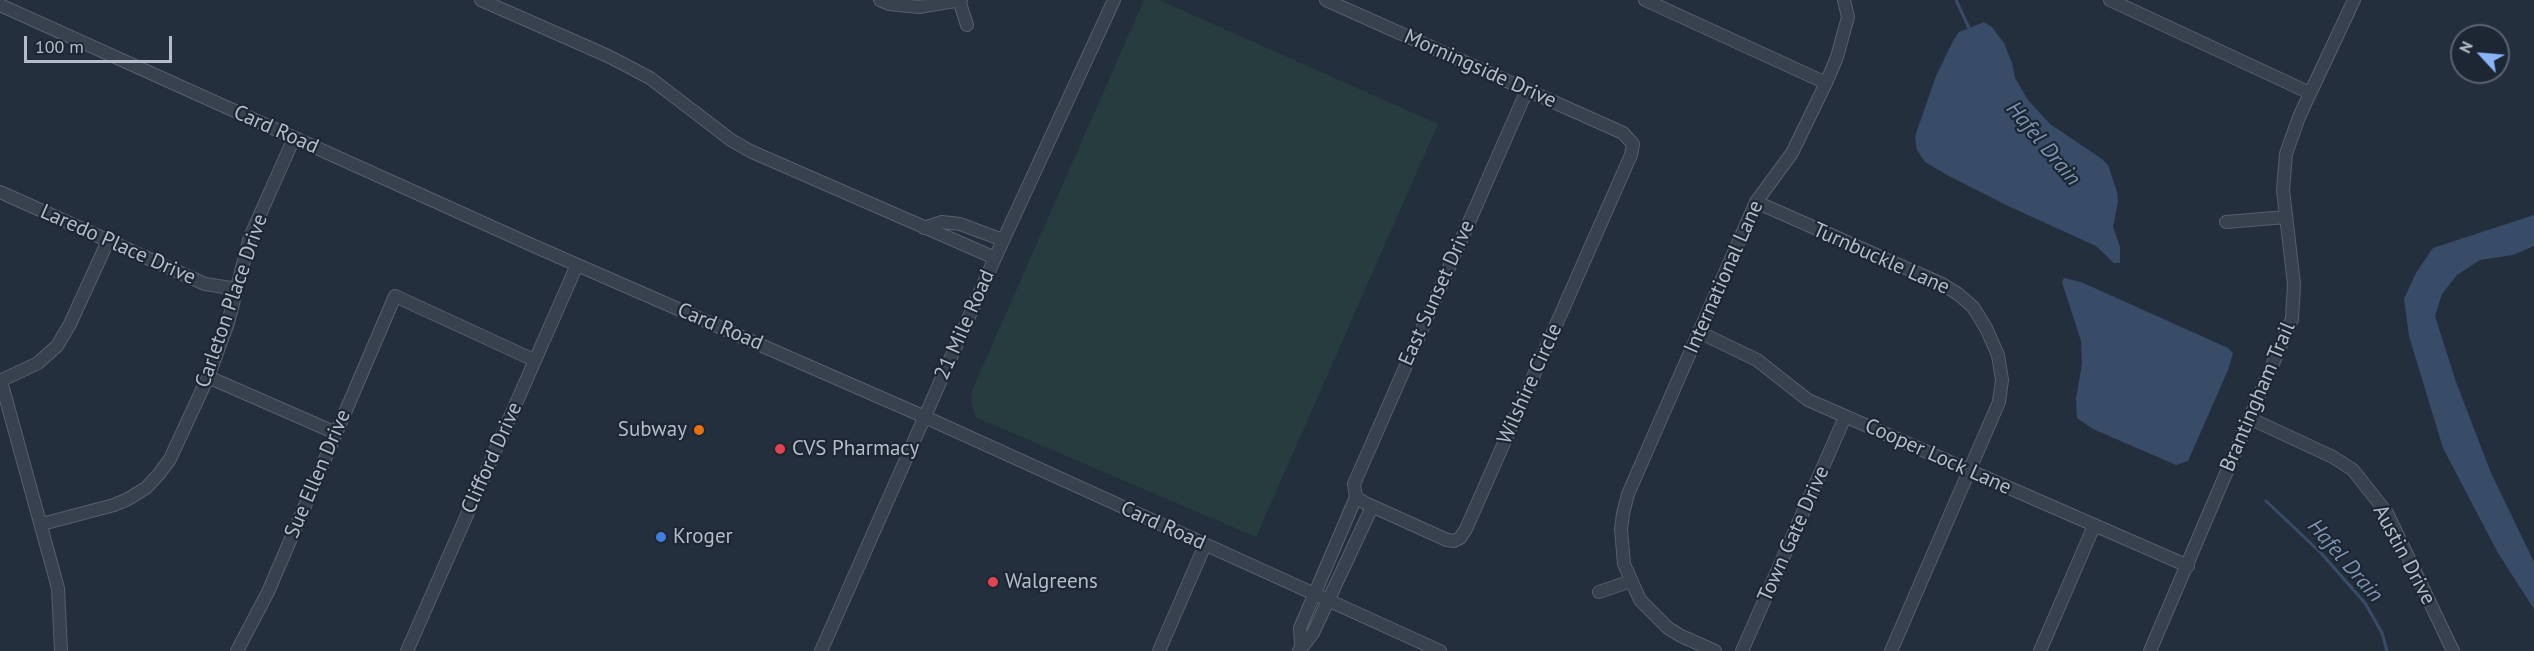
<!DOCTYPE html>
<html>
<head>
<meta charset="utf-8">
<style>
	body { margin:0 }
	#map { position:relative; width:2534px; height:651px; overflow:hidden; background:#242f3e; font-family:"PT Sans",sans-serif }
	canvas { display:block }
	.north { position:absolute; left:2450px; top:24px; width:60px; height:60px; box-sizing:border-box; background:#1d2633; border:2px solid #59626f; border-radius:50%; rotate:296deg; font-size:16px; font-weight:700; line-height:24px; text-align:center; color:#b4bcc9 }
	.north::after { content:''; display:block; margin:auto; width:21px; height:27px; background:#8ab4f8; clip-path:polygon(50% 0,100% 100%,50% 72%,0 100%) }
	.scale { position:absolute; left:24px; top:36px; width:148px; height:27px; box-sizing:border-box; border:3px solid #b4bcc9; border-top:0; padding-left:8px; font-size:18px; line-height:21px; white-space:nowrap; color:#b4bcc9; -webkit-text-stroke:4px #1d2633; paint-order:stroke }
</style>
</head>
<body>
<div id="map">
<canvas width="2534" height="651"></canvas>
<div class="north">N</div>
<div class="scale">100 m</div>
</div>
<script>
const ctx = document.querySelector('canvas').getContext('2d');
ctx.lineJoin = 'round';
function paint(path, color) { ctx.fillStyle = color; ctx.fill(path, 'evenodd'); }
const shape = rows => new Path2D(rows.map(r => 'M' + r).join(''));
function strokePath(path, color, width, dash) { ctx.strokeStyle = color; ctx.lineWidth = width; ctx.lineCap = dash ? 'butt' : 'round'; ctx.setLineDash(dash || []); ctx.stroke(path); }
function drawText(font, color, halo, rows, align = 'center') {
  ctx.font = font + ' "PT Sans",sans-serif'; ctx.lineWidth = 4.5; ctx.setLineDash([]); ctx.textBaseline = 'middle'; ctx.strokeStyle = halo; ctx.fillStyle = color; for (const [text, x, y, turn = 0] of rows) {
    ctx.save(); ctx.translate(x, y); ctx.rotate((+turn || 0) * Math.PI / 180); ctx.textAlign = isNaN(turn) ? turn : align; if (halo) ctx.strokeText(text, 0, 0); ctx.fillText(text, 0, 0); ctx.restore();
  }
}
const green = shape([
	[1144,0,1159,0,1438,124,1256,537,975,417,972,404,971,393]
]);
const water = shape([
	[1984,22,1992,27,2004,43,2012,63,2015,78,2028,100,2050,124,2102,159,2108,165,2117,192,2118,201,2113,227,2120,247,2120,263,2114,263,2096,246,2008,206,1947,175,1925,162,1917,150,1915,137,1919,125,1936,76,1953,41,1959,32],
	[2534,215,2534,246,2513,255,2480,260,2457,275,2442,294,2435,316,2456,382,2491,473,2534,562,2534,609,2498,553,2443,448,2409,336,2404,299,2416,273,2433,248],
	[2064,278,2081,282,2228,348,2233,353,2228,370,2188,461,2176,465,2093,429,2077,418,2076,399,2082,364,2081,341,2062,282]
]);
const stream = shape([
	[1956,0,1969,28],
	[2266,501,2321,553,2365,603,2382,633,2387,651]
]);
const minor = shape([
	[481,0,608,56,650,78,731,140,750,151,995,258],
	[880,0,889,4,919,7,961,0],
	[959,0,967,25],
	[1326,0,1623,133,1633,144,1631,155,1466,529,1460,538,1454,541,1447,540,1365,503,1356,497,1354,484,1527,90],
	[1645,0,1826,83],
	[2110,0,2310,93],
	[0,5,534,246,925,417,1440,651],
	[0,192,205,284,237,289],
	[1756,202,1942,284,1958,294,1973,307,1986,328,1998,355,2002,380,1999,402,1891,651],
	[2226,222,2286,217],
	[924,228,942,222,960,224,1003,240],
	[1699,332,1757,360,1808,400,2188,566],
	[208,377,336,433],
	[0,381,38,363,57,346,70,324,108,241],
	[1,381,58,588,61,651],
	[2249,418,2333,457,2353,470,2387,513,2453,651],
	[42,524,114,505,128,499,146,488,159,474,170,459,208,377,228,323,250,237,294,138],
	[1599,592,1631,581],
	[1301,645,1300,628,1356,497],
	[237,651,268,592,395,296,534,360],
	[407,651,577,265],
	[821,651,995,258,1114,0],
	[1159,651,1205,545],
	[1299,651,1313,633,1372,507],
	[1715,651,1681,636,1668,628,1640,600,1624,564,1621,529,1623,514,1628,494,1756,202,1792,153,1826,83,1837,57,1848,17,1844,0],
	[1742,651,1845,417],
	[2040,651,2094,526],
	[2150,651,2292,319,2294,284,2283,190,2286,154,2299,117,2354,0]
]);
const markers = [
	[699,430,6,"#e8710a"],
	[780,449,6,"#e0444e"],
	[661,537,6,"#3f7fe0"],
	[993,582,6,"#e0444e"]
];
const streetNames = [
	["Morningside Drive",1480,69,24],
	["Card Road",276,130,24],
	["Laredo Place Drive",118,245,24],
	["Turnbuckle Lane",1881,259,24],
	["International Lane",1724,277,-66],
	["East Sunset Drive",1437,293,-66],
	["Carleton Place Drive",232,301,-71],
	["21 Mile Road",965,325,-66],
	["Card Road",720,327,23],
	["Wilshire Circle",1530,384,-66],
	["Brantingham Trail",2258,397,-67],
	["Cooper Lock Lane",1938,457,24],
	["Clifford Drive",492,458,-66],
	["Sue Ellen Drive",318,474,-67],
	["Card Road",1163,526,24],
	["Town Gate Drive",1794,534,-66],
	["Austin Drive",2404,555,62]
];
const poiNames = [
	["Subway",687,430,"right"],
	["CVS Pharmacy",792,449],
	["Kroger",673,537],
	["Walgreens",1005,582]
];
const waterNames = [
	["Hafel Drain",2043,144,50],
	["Hafel Drain",2345,561,49]
];
paint(green, '#263c3f');
paint(water, '#394c67');
strokePath(stream, '#394c67', 3);
strokePath(minor, '#565f6c', 14);
strokePath(minor, '#38414e', 12);
for (const [x, y, r, color] of markers) { const dot = new Path2D(); dot.arc(x, y, r, 0, 2 * Math.PI); ctx.fillStyle = color; ctx.fill(dot); strokePath(dot, '#1d2633', 2); }
drawText('21px', '#b4bcc9', '#1d2633', streetNames);
drawText('21px', '#b4bcc9', '#1d2633', poiNames, 'left');
drawText('italic 22px', '#7c92b1', '#1d2633', waterNames);
</script>
</body>
</html>
